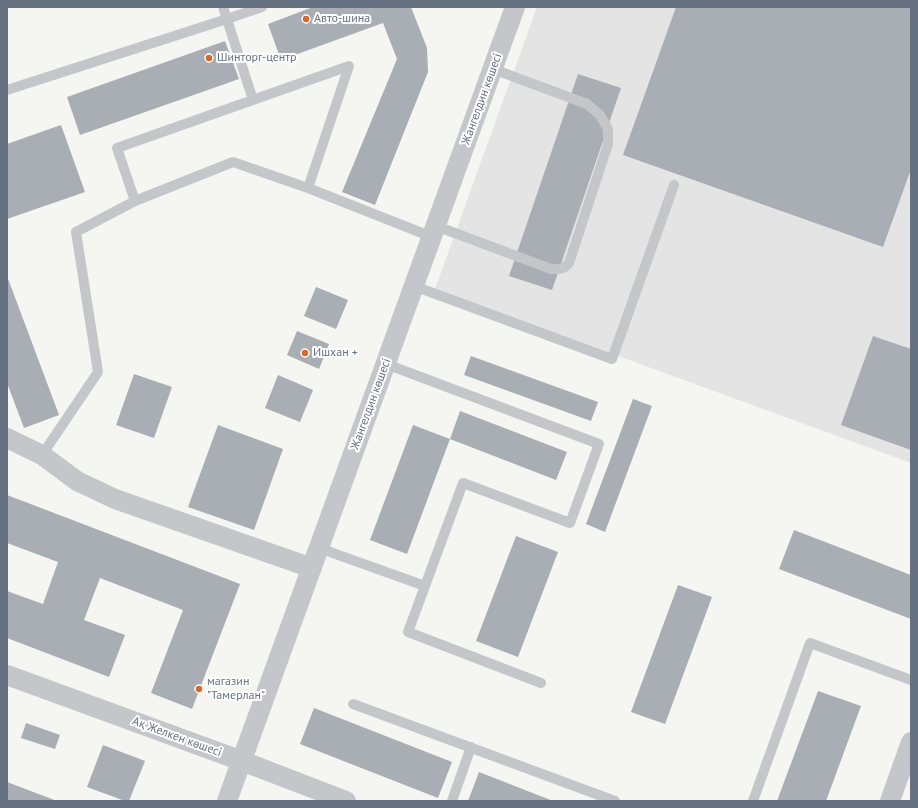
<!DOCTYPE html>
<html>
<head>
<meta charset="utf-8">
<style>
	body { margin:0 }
	#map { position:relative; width:918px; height:808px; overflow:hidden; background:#f5f5f2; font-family:"PT Sans",sans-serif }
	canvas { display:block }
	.frame { position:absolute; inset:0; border:8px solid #667281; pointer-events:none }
</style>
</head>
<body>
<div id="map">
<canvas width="918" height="808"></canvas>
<div class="frame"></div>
</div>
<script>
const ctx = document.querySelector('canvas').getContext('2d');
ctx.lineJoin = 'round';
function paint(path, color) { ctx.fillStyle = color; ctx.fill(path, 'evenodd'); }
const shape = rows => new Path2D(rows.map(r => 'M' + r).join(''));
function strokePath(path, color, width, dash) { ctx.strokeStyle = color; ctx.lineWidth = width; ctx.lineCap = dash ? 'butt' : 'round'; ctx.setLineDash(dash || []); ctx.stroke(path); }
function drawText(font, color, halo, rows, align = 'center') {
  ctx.font = font + ' "PT Sans",sans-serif'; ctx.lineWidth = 4; ctx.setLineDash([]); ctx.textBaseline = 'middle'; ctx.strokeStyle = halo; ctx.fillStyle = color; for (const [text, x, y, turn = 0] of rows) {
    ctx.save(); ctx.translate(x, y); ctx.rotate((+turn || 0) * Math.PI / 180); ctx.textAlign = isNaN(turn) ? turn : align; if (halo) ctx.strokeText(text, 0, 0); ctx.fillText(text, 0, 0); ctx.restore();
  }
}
const built = shape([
	[537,7,911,7,911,463,435,289]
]);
const building = shape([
	[313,7,411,7,427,48,428,72,375,205,342,192,397,59,383,23,281,60,268,24],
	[676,7,911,7,911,169,883,247,623,155],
	[225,41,239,79,80,135,67,97],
	[578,74,621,88,552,290,509,276],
	[61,125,85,192,7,219,7,144],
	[7,276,59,415,24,428,7,383],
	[316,287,348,300,336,329,304,316],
	[297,331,329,344,319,369,287,355],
	[873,336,911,349,911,450,841,425],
	[471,356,598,402,591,421,464,375],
	[134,374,172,387,154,438,116,425],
	[278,375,313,390,300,422,265,408],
	[633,399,652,406,605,532,586,524],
	[460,411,567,452,556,480,450,439],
	[218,425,283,449,254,530,188,507],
	[413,425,450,439,407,554,370,540],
	[7,495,240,584,192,709,151,693,183,610,100,578,84,620,125,635,109,677,7,638,7,591,43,604,58,562,7,543],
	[794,530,911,575,911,619,779,569],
	[516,536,558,552,518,657,476,641],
	[678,585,712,597,665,724,631,712],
	[818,691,861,706,826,801,777,801],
	[314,708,452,762,438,798,300,744],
	[26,723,60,735,55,749,21,738],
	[103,745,145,761,129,801,125,801,87,787],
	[479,772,553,801,468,801],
	[7,782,57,801,7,801]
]);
const lane = shape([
	[223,7,253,100],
	[349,66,308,188,233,162,135,201,117,148,349,66],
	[7,90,227,19,262,7],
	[308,188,432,237],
	[436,226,551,269,559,269,565,267,569,263,608,144,608,129,600,115,587,104,493,69],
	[414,286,612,359,674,185],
	[386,364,599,444,570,523,463,483,408,632,541,683],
	[42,455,98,372,76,232,135,201],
	[319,548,425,586],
	[353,704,615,801],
	[452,801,471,747],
	[753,801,810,643,911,680]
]);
const street = shape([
	[7,438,42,455,77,481,115,499,312,568],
	[7,675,242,761,346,801],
	[227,801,515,7],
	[890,801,911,742]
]);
const markers = [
	[306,19,4,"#d8682f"],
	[209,58,4,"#d8682f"],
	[305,353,4,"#d8682f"],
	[199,689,4,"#d8682f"]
];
const poiNames = [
	["Авто-шина",314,19],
	["Шинторг-центр",217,58],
	["Ишхан +",313,353],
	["магазин",207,682],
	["\"Тамерлан\"",207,696]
];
const streetNames = [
	["Жангелдин көшесі",482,99,-70],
	["Жангелдин көшесі",371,404,-70],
	["Ақ Желкен көшесі",177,737,20]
];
paint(built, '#e3e4e3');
paint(building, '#a8aeb4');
strokePath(lane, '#c4c6ca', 10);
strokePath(street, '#c4c6ca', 20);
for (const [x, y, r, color] of markers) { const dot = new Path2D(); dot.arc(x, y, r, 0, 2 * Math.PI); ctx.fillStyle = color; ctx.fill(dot); strokePath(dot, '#fff', 1.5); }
drawText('12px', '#667281', '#fff', poiNames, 'left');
drawText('12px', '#667281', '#fff', streetNames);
</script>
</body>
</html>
